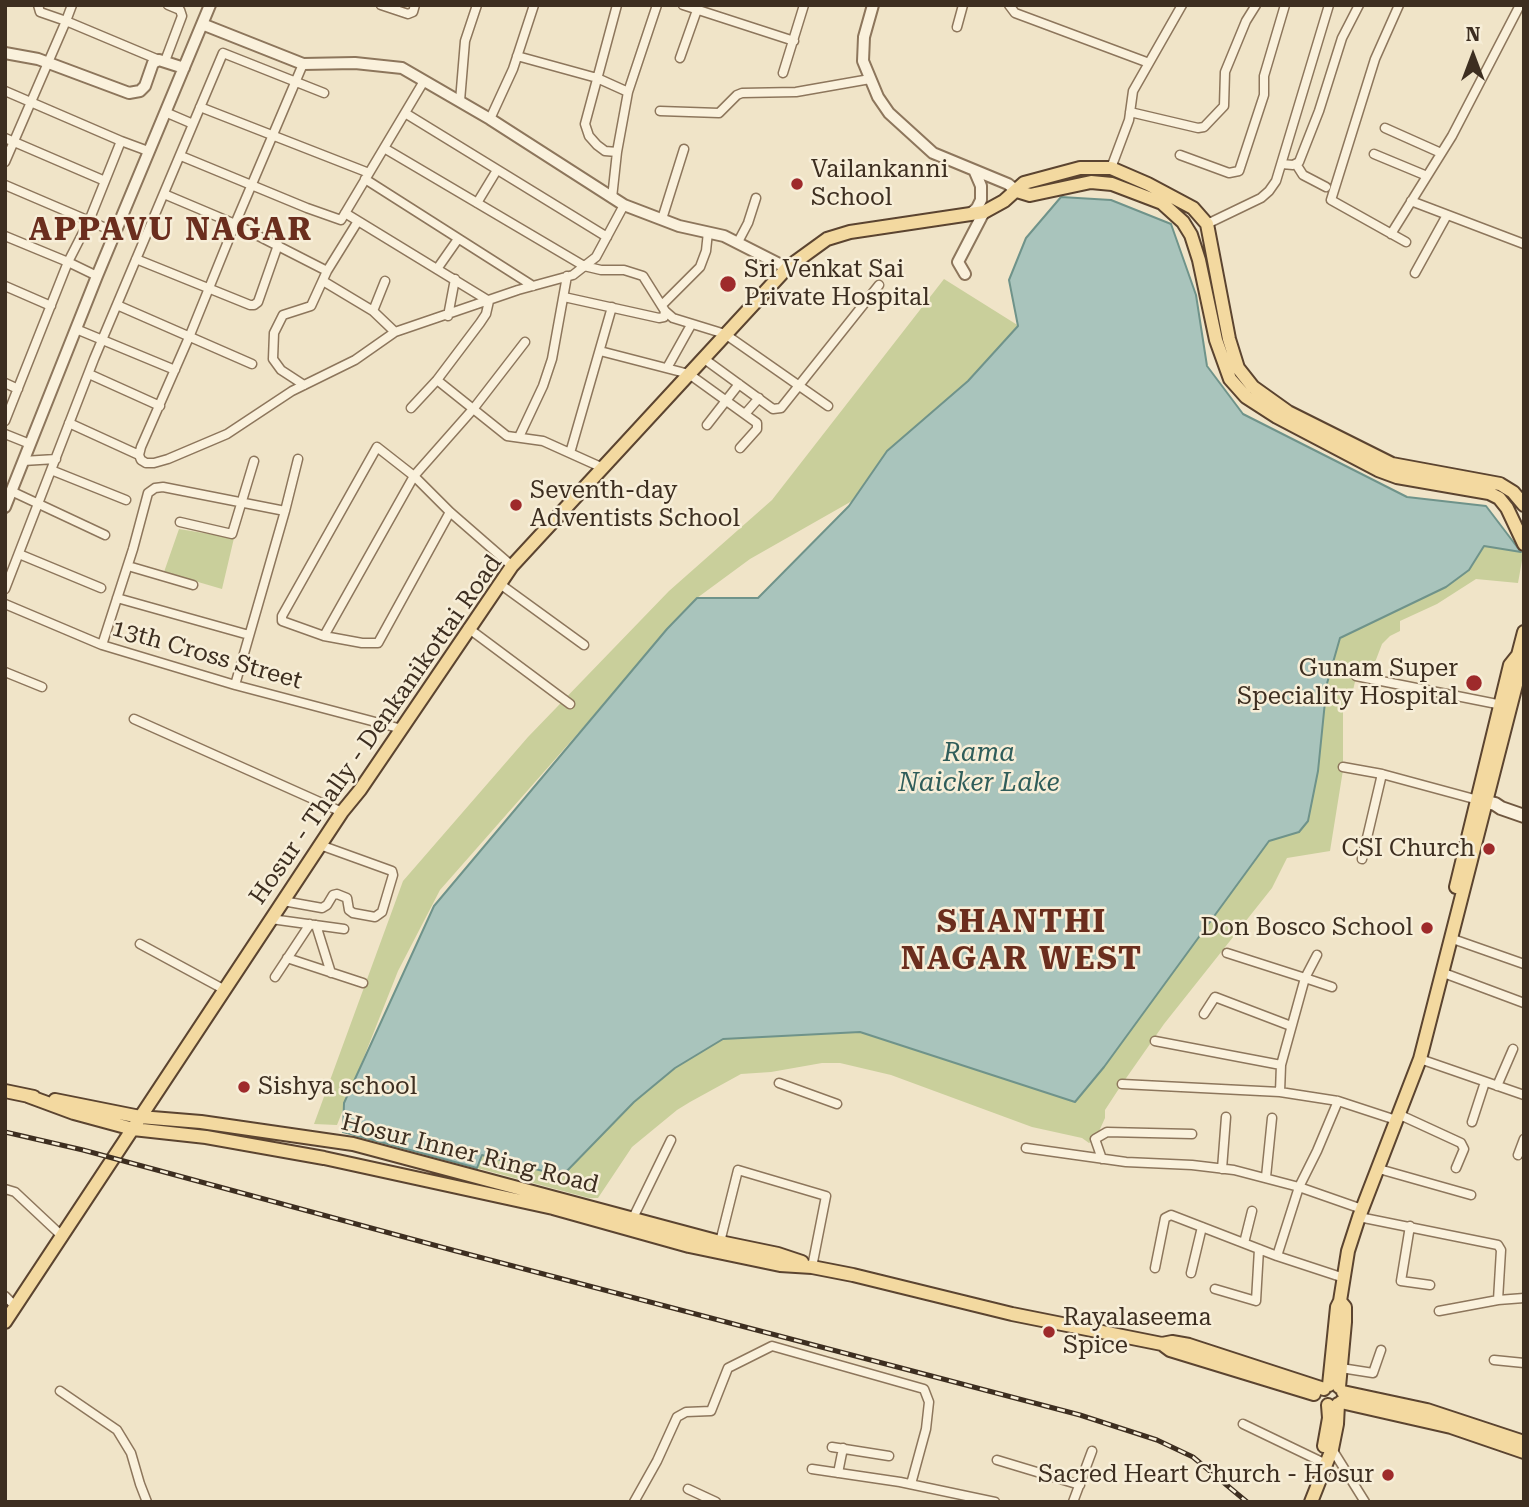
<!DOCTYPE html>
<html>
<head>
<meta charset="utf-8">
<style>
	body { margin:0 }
	#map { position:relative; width:1529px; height:1507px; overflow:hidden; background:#f0e4c8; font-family:"Roboto Serif",serif }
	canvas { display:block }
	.frame { position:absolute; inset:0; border:7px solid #3d2e20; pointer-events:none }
	.north { position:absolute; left:1438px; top:21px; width:70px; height:70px; -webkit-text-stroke:5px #f7eed8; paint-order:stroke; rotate:0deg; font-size:19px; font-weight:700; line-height:28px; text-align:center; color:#3d2e20 }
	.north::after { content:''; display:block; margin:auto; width:24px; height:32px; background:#3d2e20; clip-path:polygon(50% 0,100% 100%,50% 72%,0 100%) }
</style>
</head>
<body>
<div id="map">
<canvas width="1529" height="1507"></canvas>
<div class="frame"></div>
<div class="north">N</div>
</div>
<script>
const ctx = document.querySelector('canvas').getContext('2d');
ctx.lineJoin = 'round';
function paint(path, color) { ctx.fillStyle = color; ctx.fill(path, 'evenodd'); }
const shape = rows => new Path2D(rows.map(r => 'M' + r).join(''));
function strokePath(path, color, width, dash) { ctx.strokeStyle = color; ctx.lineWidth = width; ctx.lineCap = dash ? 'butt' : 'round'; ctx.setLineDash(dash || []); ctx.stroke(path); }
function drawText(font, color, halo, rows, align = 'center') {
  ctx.font = font + ' "Roboto Serif",serif'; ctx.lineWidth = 5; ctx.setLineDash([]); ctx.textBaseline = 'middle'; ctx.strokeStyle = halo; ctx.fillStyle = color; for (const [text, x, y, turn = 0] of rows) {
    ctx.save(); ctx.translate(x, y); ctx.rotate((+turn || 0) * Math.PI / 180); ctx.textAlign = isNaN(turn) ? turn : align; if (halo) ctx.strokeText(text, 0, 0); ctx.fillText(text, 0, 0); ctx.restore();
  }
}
const green = shape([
	[944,279,1019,326,968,381,887,451,852,501,750,559,697,598,440,890,398,971,337,1125,314,1124,403,881,528,737,669,591,772,500],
	[179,529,234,538,222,589,164,572],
	[1484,546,1521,552,1523,555,1518,583,1476,579,1437,604,1400,621,1400,631,1390,636,1382,644,1369,678,1356,677,1352,695,1343,695,1343,770,1330,851,1287,858,1272,888,1164,1024,1122,1084,1105,1110,1105,1118,1096,1138,1089,1143,1082,1138,1032,1127,891,1075,840,1063,822,1063,771,1072,741,1074,690,1102,677,1110,632,1147,598,1198,589,1198,477,1168,481,1154,562,1176,634,1102,675,1068,723,1039,860,1032,1075,1101,1104,1067,1269,841,1299,832,1308,821,1318,771,1326,693,1316,692,1316,685,1326,687,1340,638,1446,587,1469,570]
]);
const water = shape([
	[1061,197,1111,200,1171,224,1196,295,1207,366,1243,414,1407,497,1486,506,1521,552,1484,546,1469,570,1446,587,1340,638,1326,687,1316,685,1316,692,1326,692,1318,771,1308,821,1299,832,1269,841,1104,1067,1075,1102,860,1032,723,1039,675,1068,634,1102,562,1176,482,1155,477,1168,343,1132,344,1103,434,906,667,629,697,598,758,598,849,506,887,451,968,381,1018,326,1009,280,1026,238,1061,197]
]);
const minor = shape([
	[38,5,40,12,66,21,72,5],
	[381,5,408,14,413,12,415,5],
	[683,5,794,41],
	[1009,5,1015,13,1149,63],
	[1399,5,1375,59,1331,200,1406,242],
	[957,27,963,5],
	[517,56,597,78,628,92],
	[680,58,697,10],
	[165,61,182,16,180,10,168,5],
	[303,64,235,224,190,335,141,447,139,455,141,460,146,463,154,463,168,459,227,434,292,391,355,360,395,332,518,290,573,275,596,257,624,205],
	[783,73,804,5],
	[5,91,121,141],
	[460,101,465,41,477,5],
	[200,107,369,173],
	[660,111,719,113,737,95,742,93,796,92,870,79],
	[165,112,193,124],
	[1130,112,1198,128,1204,127,1224,106,1225,72,1246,21,1256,5],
	[405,113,607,237],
	[490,119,513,69,534,5],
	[1385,128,1441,153],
	[5,138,105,181],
	[384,148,584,266,601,270,624,270,643,276,665,311,673,318,725,334,828,406],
	[617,152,605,151,597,145,589,136,585,124,617,5],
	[1374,154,1427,176],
	[1180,155,1229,173,1239,171,1264,95,1264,76,1285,5],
	[181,156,307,208,341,220,424,81],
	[5,162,66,21,159,60],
	[1282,164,1293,165,1299,162,1319,111,1342,38,1359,5],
	[1296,164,1303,175,1326,187],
	[1111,168,1129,120,1133,91,1182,5],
	[365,179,533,286],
	[5,185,115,232],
	[164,194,235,224,327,271],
	[612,198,617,152,628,92,657,5],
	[1411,201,1524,244],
	[477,203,497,170],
	[345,213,489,301,486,314,480,323,437,380,411,408],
	[662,219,684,149],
	[1207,224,1261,198,1269,191,1276,181,1329,5],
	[1391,234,1452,136,1520,5],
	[5,236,68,262,89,221,121,141,148,151],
	[738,242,748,223,756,198],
	[136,259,250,305,254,305,258,302,278,245],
	[437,269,458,239],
	[1415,273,1447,215],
	[323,281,373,311,395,332],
	[5,286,51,306],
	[564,297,659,318,664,317,665,311],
	[117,305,252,364],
	[662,305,700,267,706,251,708,232],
	[373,311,385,281],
	[448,316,455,279],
	[76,329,175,370],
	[600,351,689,374,757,423,757,429,740,448],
	[703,358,773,409,781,408,879,285],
	[667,368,691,325],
	[89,374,160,406],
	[437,380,507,436,543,441,603,468],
	[5,383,18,389],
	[304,385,281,370,273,359,274,333,283,315,311,306,327,271,358,221],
	[745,414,759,398],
	[5,421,68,262,97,276],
	[69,423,139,455],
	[707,425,739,384],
	[5,434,30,444],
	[519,437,543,386,552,359,567,276],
	[570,453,612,307],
	[23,461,56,459],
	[51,470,126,500],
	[11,491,105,535],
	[285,511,298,459],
	[450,512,378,643,362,643,324,636,282,621,282,616,377,447,414,476,450,512,512,566],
	[180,522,232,534,254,461],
	[19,554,101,588],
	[128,566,193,585],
	[500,584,584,645],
	[5,589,94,359,223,53,324,93],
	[117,598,249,635],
	[5,604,102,645,235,685,402,729],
	[468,628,570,704],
	[324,636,414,476,474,408,525,342],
	[102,645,133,549,148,493,155,488,163,487,285,511,235,685],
	[5,672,42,687],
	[1356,676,1502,705],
	[134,719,342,812],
	[1343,767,1382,774,1478,800],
	[1362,859,1382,774],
	[283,901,322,908,327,905,333,895,337,894,347,898,349,910,353,913,375,917,382,912,393,875,392,871,320,845],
	[271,919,344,929],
	[316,925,331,973],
	[1450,938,1524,964],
	[140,944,225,990],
	[1227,953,1305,978,1317,955],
	[287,958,363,983],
	[1441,972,1524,1003],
	[275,977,310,924],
	[1332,987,1305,978,1281,1065,1280,1092,1338,1101,1396,1120],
	[1204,1014,1215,997,1291,1026],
	[1155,1041,1281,1065],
	[1420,1059,1524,1095],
	[779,1083,837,1104],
	[1122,1084,1280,1092],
	[1497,1086,1513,1049],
	[1398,1114,1461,1143,1464,1149,1456,1168],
	[1472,1122,1485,1082],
	[1026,1148,1126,1162,1192,1165,1234,1170,1299,1187,1362,1209],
	[1518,1155,1524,1139],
	[1102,1159,1095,1139,1107,1132,1192,1134],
	[1222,1169,1226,1117],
	[1379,1169,1471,1195],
	[1266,1177,1272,1118],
	[5,1189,15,1192,63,1237],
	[1359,1217,1498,1245,1501,1250,1498,1300],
	[633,1218,671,1140],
	[1410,1226,1401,1281,1430,1285],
	[720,1242,738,1170,826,1196,812,1267],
	[1244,1243,1252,1211],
	[1277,1256,1299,1187,1317,1151,1338,1101],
	[1155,1268,1165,1218,1171,1215,1277,1256,1344,1278],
	[1191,1273,1202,1227],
	[1215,1289,1256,1301,1259,1249],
	[5,1296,16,1307],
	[1439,1311,1498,1300,1524,1298],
	[1494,1360,1524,1363],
	[1341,1368,1373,1373,1381,1350],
	[60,1391,117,1430,131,1453,140,1484,147,1502],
	[1243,1424,1320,1461],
	[832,1447,889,1456],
	[1332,1449,1365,1502],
	[997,1460,1080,1485],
	[812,1469,900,1482,995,1502],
	[838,1473,843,1448],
	[688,1489,716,1502],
	[634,1502,657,1461,677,1417,686,1412,711,1411,728,1368,772,1346,924,1389,929,1402,926,1429,911,1484],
	[1073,1502,1092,1451]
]);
const tertiary = shape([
	[873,5,864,37,863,61,878,97,889,113,933,153,1008,184,1017,191],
	[202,24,303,64,355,63,402,68,490,119,624,205,679,226,724,236,787,268],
	[5,53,38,59,129,93,140,91,145,86,153,63,159,60,184,68],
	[970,214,977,208,981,200,981,186,975,172],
	[965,274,958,262,984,212],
	[5,507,97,276,210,5]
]);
const secondary = shape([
	[1479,800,1495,804,1501,808,1524,816]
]);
const primary = shape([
	[1017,191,1030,195,1091,182,1112,184,1162,203,1183,222,1191,235,1199,260,1216,340,1230,379,1246,397,1277,417,1378,470,1397,477,1489,493,1499,498,1507,508,1524,544],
	[1456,887,1510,665,1518,655,1524,632],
	[5,1091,34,1097],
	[28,1096,74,1113,133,1129,206,1137,324,1158,553,1208,689,1246,780,1265,812,1267,853,1275,1012,1314,1162,1344,1172,1342,1189,1345,1324,1389],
	[55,1100,140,1117,201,1122,353,1144,720,1242,778,1254,802,1262],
	[5,1322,342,812,360,790,512,566,787,268,827,239,850,232,984,212,1004,201,1024,183,1080,168,1111,168,1148,184,1193,208,1207,224,1229,339,1238,368,1253,387,1288,412,1392,464,1500,484,1513,492,1524,505],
	[1162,1344,1170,1350,1314,1394],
	[1329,1385,1337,1307,1340,1301,1348,1251,1359,1217,1420,1059,1518,677,1520,667,1518,655],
	[1339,1387,1345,1322,1345,1307,1340,1301],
	[1343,1392,1427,1410,1524,1442],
	[1341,1402,1451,1427,1524,1452],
	[1324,1446,1329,1418,1328,1405],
	[1311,1502,1332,1449,1337,1424,1338,1404]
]);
const rail = shape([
	[5,1132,83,1150,456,1251,1080,1415,1157,1440,1193,1457,1247,1502]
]);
const markers = [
	[797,184,7,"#9e2a2b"],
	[728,284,9,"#9e2a2b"],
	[516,505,7,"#9e2a2b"],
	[1474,683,9,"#9e2a2b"],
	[1489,849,7,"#9e2a2b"],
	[1427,928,7,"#9e2a2b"],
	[244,1087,7,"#9e2a2b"],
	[1049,1332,7,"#9e2a2b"],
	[1388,1475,7,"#9e2a2b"]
];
const poiNames = [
	["Vailankanni",811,170],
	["School",811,198],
	["Sri Venkat Sai",744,270],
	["Private Hospital",744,298],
	["Seventh-day",530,491],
	["Adventists School",530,519],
	["Gunam Super",1458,669,"right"],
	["Speciality Hospital",1458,697,"right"],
	["CSI Church",1475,849,"right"],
	["Don Bosco School",1413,928,"right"],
	["Sishya school",258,1087],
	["Rayalaseema",1063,1318],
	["Spice",1063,1346],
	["Sacred Heart Church - Hosur",1374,1475,"right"]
];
const streetNames = [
	["13th Cross Street",207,655,16],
	["Hosur - Thally - Denkanikottai Road",376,730,-55],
	["Hosur Inner Ring Road",470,1154,14]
];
const waterNames = [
	["Rama",979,753],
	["Naicker Lake",979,783]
];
const districtNames = [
	["APPAVU NAGAR",171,231],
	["SHANTHI",1022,923],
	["NAGAR WEST",1022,960]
];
paint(green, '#c9cf9b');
paint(water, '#a9c4bc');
strokePath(water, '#6f938a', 2);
strokePath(minor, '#8d765c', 11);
strokePath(tertiary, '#8d765c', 14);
strokePath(secondary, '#6f573f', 16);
strokePath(primary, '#5b4430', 16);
strokePath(minor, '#faf1dc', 8);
strokePath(tertiary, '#faf1dc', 10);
strokePath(secondary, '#faf1dc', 12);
strokePath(primary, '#f3d9a0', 12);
strokePath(rail, '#3d2e20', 5);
strokePath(rail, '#f7eed8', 2.5, [8]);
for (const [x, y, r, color] of markers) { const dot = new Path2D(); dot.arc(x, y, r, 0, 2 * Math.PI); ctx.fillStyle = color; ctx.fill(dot); strokePath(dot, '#f7eed8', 2.5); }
drawText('24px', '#3d2e20', '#f7eed8', poiNames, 'left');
drawText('24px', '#3d2e20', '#f7eed8', streetNames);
drawText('italic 26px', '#2f5d5a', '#f7eed8', waterNames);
ctx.letterSpacing = '2px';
drawText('bold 32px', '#6b2e1e', '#f7eed8', districtNames);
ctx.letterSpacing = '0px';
</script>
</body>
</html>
